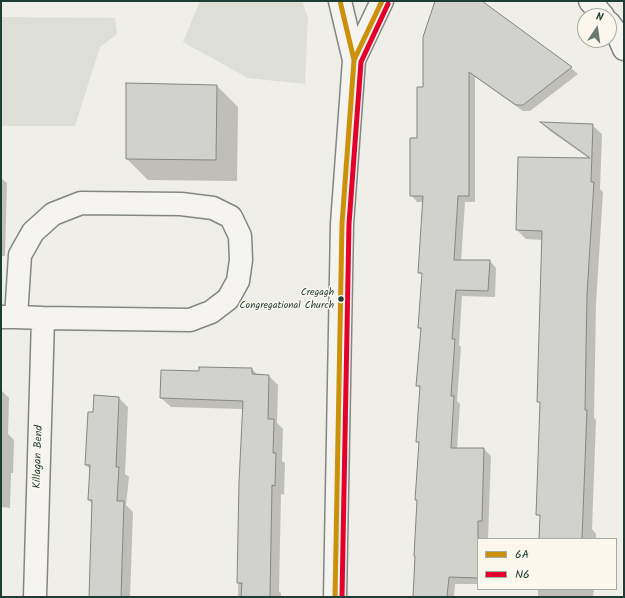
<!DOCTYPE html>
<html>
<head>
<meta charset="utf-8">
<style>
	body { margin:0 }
	#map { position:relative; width:625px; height:598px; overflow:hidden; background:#efeee8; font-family:Kalam,sans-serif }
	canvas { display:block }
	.frame { position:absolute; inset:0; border:2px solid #1f3d34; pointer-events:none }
	.legend { position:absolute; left:477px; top:538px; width:140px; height:52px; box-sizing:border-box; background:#fbf7ec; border:1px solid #a3ada2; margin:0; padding:5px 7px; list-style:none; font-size:12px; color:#1f3d34 }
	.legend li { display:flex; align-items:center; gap:8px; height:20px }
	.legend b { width:20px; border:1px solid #a3ada2 }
	.north { position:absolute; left:577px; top:8px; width:40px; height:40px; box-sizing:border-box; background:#fbf7ec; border:1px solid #a3ada2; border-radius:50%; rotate:13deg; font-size:11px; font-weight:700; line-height:16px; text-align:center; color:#1f3d34 }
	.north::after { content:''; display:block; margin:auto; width:14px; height:18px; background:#687b73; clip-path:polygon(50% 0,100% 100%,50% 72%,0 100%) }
</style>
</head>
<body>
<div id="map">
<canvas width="625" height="598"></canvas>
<div class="frame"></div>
<ul class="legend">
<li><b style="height:5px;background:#cc910a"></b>6A</li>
<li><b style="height:5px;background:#e4002b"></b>N6</li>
</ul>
<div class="north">N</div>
</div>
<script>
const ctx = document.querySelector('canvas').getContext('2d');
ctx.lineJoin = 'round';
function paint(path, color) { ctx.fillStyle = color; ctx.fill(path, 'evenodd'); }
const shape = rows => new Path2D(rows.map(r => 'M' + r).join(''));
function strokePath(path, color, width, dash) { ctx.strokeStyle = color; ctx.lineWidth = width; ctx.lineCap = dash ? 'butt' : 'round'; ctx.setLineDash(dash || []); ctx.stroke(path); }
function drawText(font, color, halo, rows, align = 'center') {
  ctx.font = font + ' Kalam,sans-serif'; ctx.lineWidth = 3; ctx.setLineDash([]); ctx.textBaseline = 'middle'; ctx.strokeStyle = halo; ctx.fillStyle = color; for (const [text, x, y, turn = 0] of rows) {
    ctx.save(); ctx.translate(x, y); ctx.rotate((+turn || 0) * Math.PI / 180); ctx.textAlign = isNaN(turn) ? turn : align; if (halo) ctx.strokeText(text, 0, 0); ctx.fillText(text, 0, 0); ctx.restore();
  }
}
const green = shape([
	[200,1,302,1,308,17,305,84,248,78,183,42],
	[1,17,115,18,117,34,100,47,75,126,1,126]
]);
const shadow = shape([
	[436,1,480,1,571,68,578,74,530,111,523,111,475,77,475,202,465,202,461,261,490,261,496,268,495,297,462,296,459,345,461,347,457,401,460,404,457,449,484,449,491,456,488,539,478,539,478,584,455,584,454,597,413,597,418,502,416,500,420,444,417,441,421,389,417,385,422,330,419,328,423,276,419,272,424,202,417,202,411,195],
	[127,84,217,86,238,107,237,181,148,180,127,159],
	[542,123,592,125,602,134,600,189,603,192,596,304,594,418,596,420,592,529,596,534,596,539,540,539,541,404,538,401,543,240,526,239,517,230,590,159,550,131],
	[1,178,7,183,5,256,1,256],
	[252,369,258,375,269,376,278,385,277,423,283,429,282,461,285,463,284,495,281,494,279,592,281,593,281,597,238,597,240,482,243,409,171,407,161,398,200,372],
	[1,390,9,398,8,434,14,440,13,473,11,473,10,508,1,507],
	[119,398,128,407,125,474,129,477,126,505,133,512,130,597,90,597,93,505,89,500,90,469,86,465,94,413],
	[1,509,2,509,1,538],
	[538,589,594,589,593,597,538,597]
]);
const building = shape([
	[435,1,482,1,572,67,523,105,516,105,469,72,469,196,458,196,454,260,490,260,488,291,456,290,452,339,455,339,451,396,454,396,451,448,484,448,482,521,478,521,478,578,449,577,447,597,413,597,415,556,414,556,417,500,415,500,419,442,416,442,420,386,416,386,421,328,418,328,422,273,418,273,423,196,410,196,410,138,417,138,417,87,423,87,423,37,435,1],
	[126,83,217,85,216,160,126,159,126,83],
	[540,122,593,124,591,182,594,182,587,294,585,410,587,410,582,539,539,539,540,515,536,515,540,402,537,402,542,231,516,230,518,157,590,158,540,122],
	[199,367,252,368,252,374,269,375,268,419,274,419,273,453,276,453,275,486,272,485,270,597,241,597,242,583,237,583,239,482,243,401,160,398,161,370,199,371,199,367],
	[94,395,119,397,116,467,119,467,117,501,124,501,121,597,89,597,92,500,88,500,90,465,85,465,88,412,93,412,94,395]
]);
const minor = shape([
	[590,1,603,16],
	[609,23,618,35,624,49],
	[1,317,16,317,43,318,190,320,211,312,228,299,238,281,241,260,240,236,231,217,213,208,181,204,81,203,53,214,33,232,20,255,16,317],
	[35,597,43,318]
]);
const tertiary = shape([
	[354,60,382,1],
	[335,597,342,224,354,60,340,1]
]);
const bus1 = shape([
	[354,60,382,1],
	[335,597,342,224,354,60,340,1]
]);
const bus2 = shape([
	[342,597,349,224,361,62,388,4]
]);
const markers = [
	[341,299,3.5,"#1f3d34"]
];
const busNames = [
	["Cregagh",334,293],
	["Congregational Church",334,306]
];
const streetNames = [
	["Killagan Bend",39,457,-88]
];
paint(green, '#dddfd6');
paint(shadow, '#0003');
paint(building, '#d1d1cd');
strokePath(building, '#828783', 1);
strokePath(minor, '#828783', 25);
strokePath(tertiary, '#828783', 25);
strokePath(minor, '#f5f4f0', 22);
strokePath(tertiary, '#f5f4f0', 22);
strokePath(bus1, '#cc910a', 5);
strokePath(bus2, '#e4002b', 5);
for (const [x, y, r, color] of markers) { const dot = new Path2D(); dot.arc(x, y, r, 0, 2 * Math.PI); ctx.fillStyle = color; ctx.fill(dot); strokePath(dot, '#fbf7ec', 1.5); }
drawText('10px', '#1f3d34', '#fbf7ec', busNames, 'right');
drawText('11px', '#1f3d34', '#fbf7ec', streetNames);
</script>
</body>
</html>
